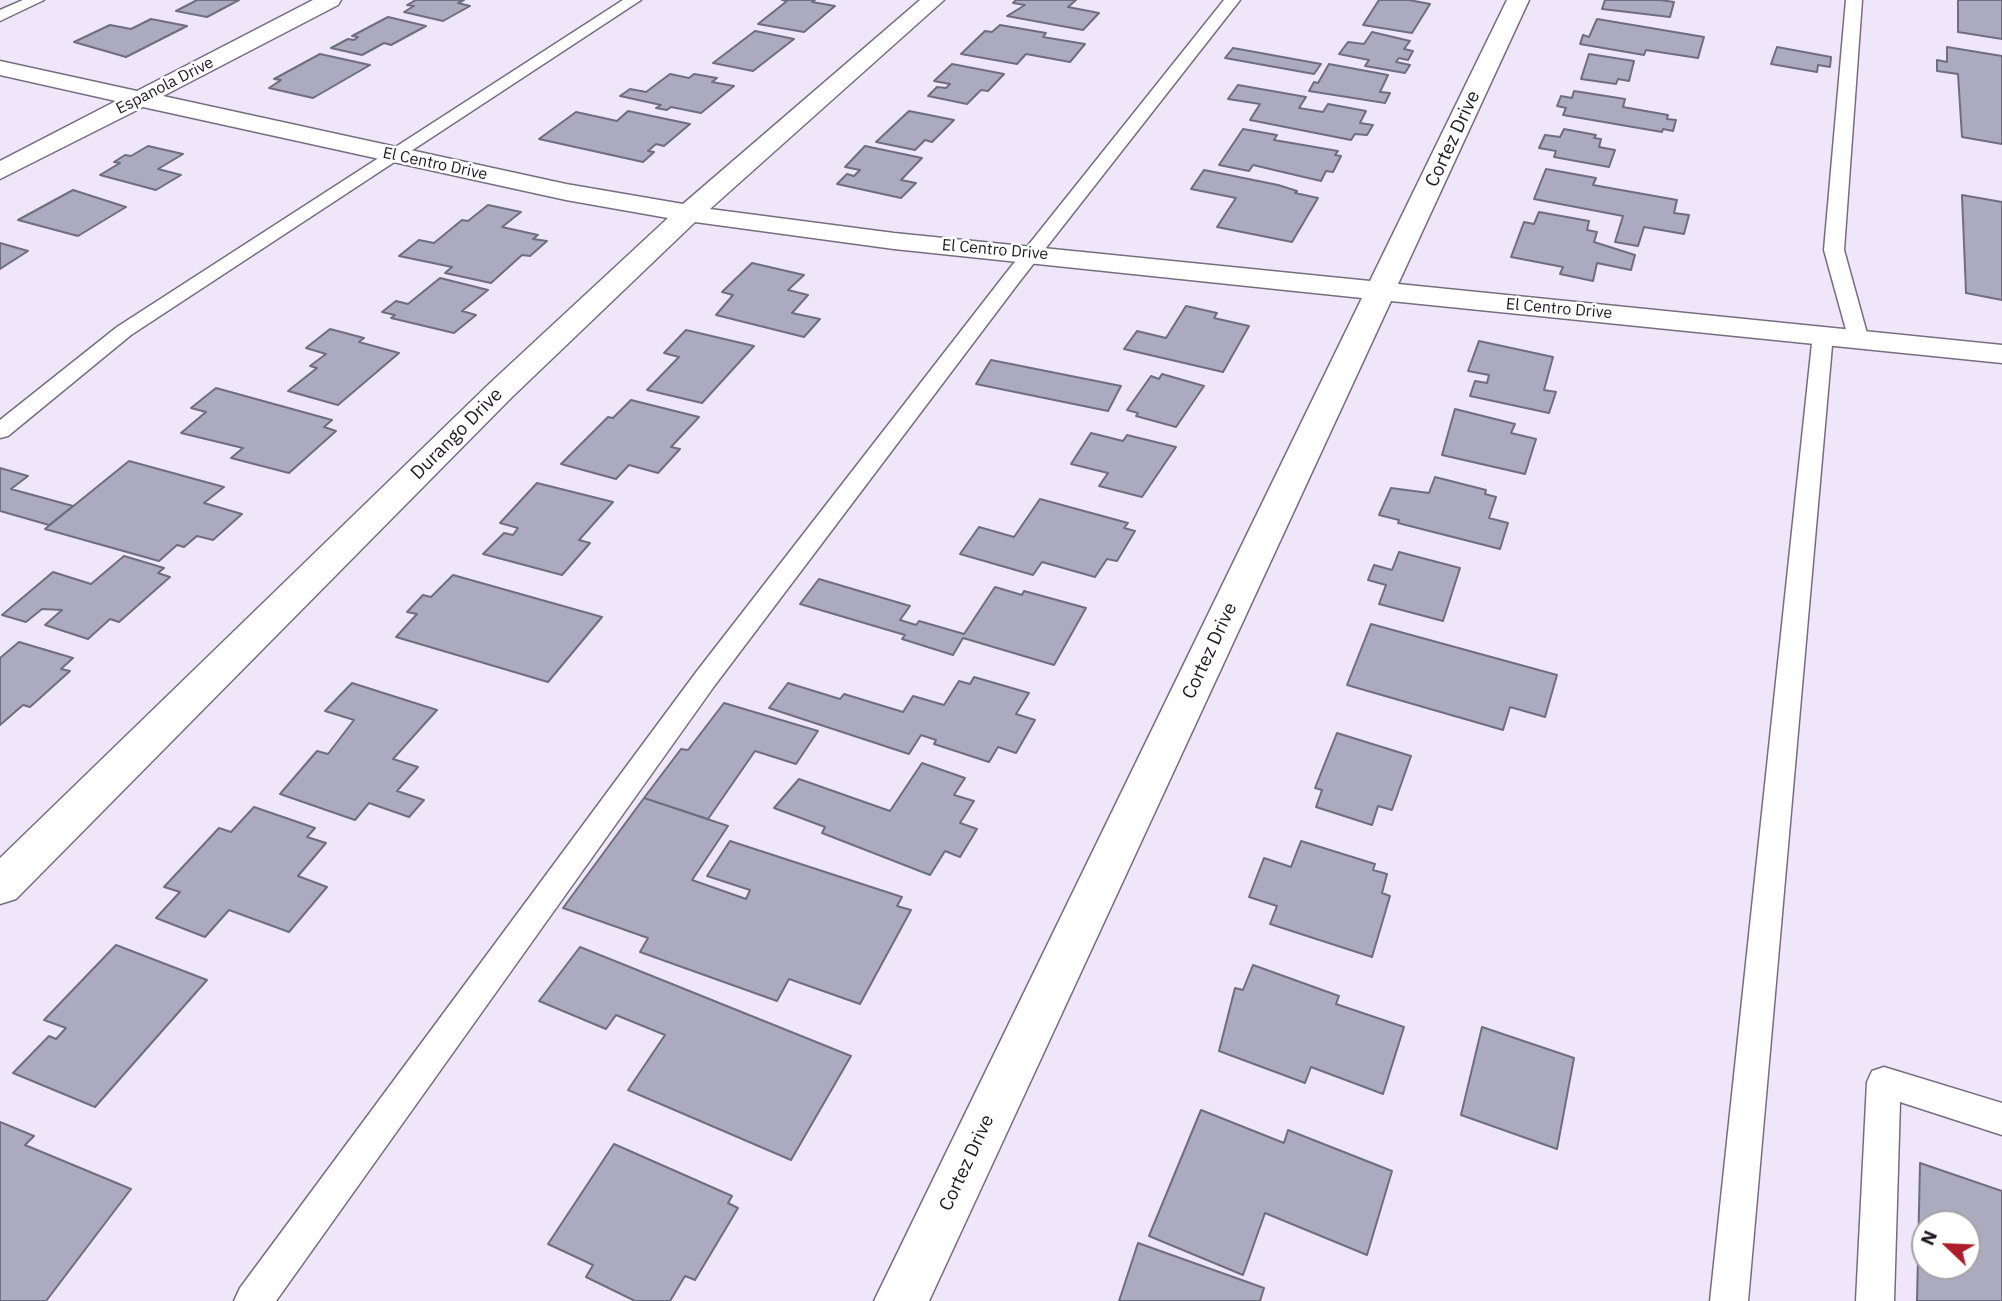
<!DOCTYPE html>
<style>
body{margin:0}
#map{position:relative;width:2002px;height:1301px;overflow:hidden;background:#f0e6fa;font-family:"IBM Plex Sans",sans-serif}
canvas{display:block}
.north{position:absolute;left:1911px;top:1210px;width:70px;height:70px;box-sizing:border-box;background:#fff;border:2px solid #a5a3a6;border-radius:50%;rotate:293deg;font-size:19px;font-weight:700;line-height:28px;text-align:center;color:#1e1a21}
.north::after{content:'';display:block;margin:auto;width:24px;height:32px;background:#af1c29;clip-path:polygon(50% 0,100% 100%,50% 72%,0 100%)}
</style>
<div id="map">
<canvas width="2002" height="1301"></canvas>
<div class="north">N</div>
</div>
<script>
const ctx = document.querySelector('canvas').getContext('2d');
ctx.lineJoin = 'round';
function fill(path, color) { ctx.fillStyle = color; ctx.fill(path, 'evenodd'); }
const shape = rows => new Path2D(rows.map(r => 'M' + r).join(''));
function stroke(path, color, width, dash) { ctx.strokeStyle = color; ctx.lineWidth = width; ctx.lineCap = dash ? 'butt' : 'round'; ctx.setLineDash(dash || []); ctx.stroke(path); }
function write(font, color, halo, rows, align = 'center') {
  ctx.font = font + ' "IBM Plex Sans",sans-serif'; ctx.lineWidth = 5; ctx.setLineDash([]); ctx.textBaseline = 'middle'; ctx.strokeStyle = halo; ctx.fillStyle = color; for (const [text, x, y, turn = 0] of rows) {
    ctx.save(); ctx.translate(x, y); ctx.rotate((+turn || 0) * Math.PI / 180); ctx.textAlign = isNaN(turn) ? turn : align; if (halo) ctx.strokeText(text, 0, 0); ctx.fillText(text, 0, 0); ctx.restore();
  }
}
const building = shape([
 [197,0,239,0,207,17,176,11,197,0],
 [416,0,464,0,458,3,470,6,443,21,404,12,414,6,407,5,416,0],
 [782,0,815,0,812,2,835,6,804,32,758,24,787,1,782,0],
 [1016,0,1076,0,1068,7,1099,13,1083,30,1007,16,1025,5,1013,3,1016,0],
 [1379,0,1409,0,1430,4,1412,33,1363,25,1379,0],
 [1605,0,1660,0,1674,2,1670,17,1602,9,1605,0],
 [1958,0,2002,0,2002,39,1958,32,1958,0],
 [388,17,426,26,391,45,384,43,362,55,331,48,348,39,354,40,358,37,352,36,388,17],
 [151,19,187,26,126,57,74,42,110,25,131,29,151,19],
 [1597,19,1704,37,1698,58,1646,50,1644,55,1580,44,1583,35,1589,37,1597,19],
 [1000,25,1046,33,1043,37,1085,44,1070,62,1026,54,1017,64,961,54,985,31,992,32,1000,25],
 [755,31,794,39,753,71,713,63,755,31],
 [1372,32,1410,41,1404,49,1413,51,1408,60,1399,58,1396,62,1410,65,1405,73,1365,66,1369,60,1339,54,1348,42,1364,44,1372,32],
 [1777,47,1831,57,1830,67,1818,65,1817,72,1771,64,1777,47],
 [1947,47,2002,56,2002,144,1962,137,1958,74,1937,71,1937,60,1947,62,1947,47],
 [1233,48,1321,64,1314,74,1225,58,1233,48],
 [320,54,370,65,313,98,269,88,281,80,274,79,320,54],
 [1589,54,1634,61,1629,81,1618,79,1616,84,1581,79,1589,54],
 [952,64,1004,74,988,91,981,90,967,104,928,96,937,87,946,88,950,84,934,81,952,64],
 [1329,64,1388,75,1380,92,1390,93,1385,103,1309,91,1314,82,1318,83,1329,64],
 [670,74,689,78,694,74,717,78,712,82,734,86,701,113,671,107,667,110,656,108,661,105,620,96,630,89,646,92,670,74],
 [1238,85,1306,97,1299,108,1323,112,1328,104,1366,111,1360,123,1373,125,1367,135,1355,134,1351,140,1250,120,1260,104,1228,99,1238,85],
 [1574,91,1625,99,1623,107,1668,115,1667,119,1676,120,1673,131,1663,129,1662,132,1563,115,1566,108,1557,106,1561,96,1572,98,1574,91],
 [628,111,690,124,664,146,656,144,648,151,654,152,643,162,539,139,576,112,617,121,628,111],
 [909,111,954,120,932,142,925,140,915,150,876,142,909,111],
 [1243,129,1277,135,1274,140,1338,151,1335,155,1341,156,1333,172,1326,171,1321,181,1253,165,1249,171,1219,165,1243,129],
 [1564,129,1596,135,1594,138,1601,139,1599,147,1615,150,1609,167,1554,157,1556,151,1539,148,1545,135,1560,137,1564,129],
 [148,146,183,154,158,169,181,175,156,190,100,175,120,163,114,162,125,155,131,156,148,146],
 [865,146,922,158,901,180,916,183,901,198,837,184,847,174,854,176,860,170,845,167,865,146],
 [1546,169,1596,178,1593,185,1677,200,1674,213,1689,215,1684,234,1644,227,1638,246,1615,242,1623,216,1534,199,1546,169],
 [1204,170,1278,185,1297,191,1295,193,1318,198,1292,242,1217,227,1236,198,1191,189,1204,170],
 [73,190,126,207,78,236,18,220,73,190],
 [1962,195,2002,202,2002,300,1966,293,1962,195],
 [488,205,521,212,502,227,538,235,533,239,547,241,530,256,522,255,491,283,445,273,452,267,399,256,419,240,434,243,462,220,468,221,488,205],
 [1539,212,1589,221,1587,230,1597,232,1594,242,1635,255,1631,270,1597,263,1593,281,1560,274,1563,267,1511,257,1524,222,1534,224,1539,212],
 [0,243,28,251,0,269,0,243],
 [752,263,804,275,788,290,808,295,792,313,820,319,804,337,716,315,733,295,722,292,752,263],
 [440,278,488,290,462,311,476,315,454,333,391,318,395,315,382,312,396,301,408,304,440,278],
 [1186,306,1217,313,1214,318,1249,326,1223,372,1124,349,1137,331,1166,338,1186,306],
 [330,329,364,338,359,342,399,353,338,405,288,391,317,368,310,366,326,354,306,348,330,329],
 [686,330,754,346,702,403,647,390,679,357,664,353,686,330],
 [1479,341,1553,357,1544,390,1556,392,1549,413,1470,396,1475,381,1487,383,1489,375,1468,371,1479,341],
 [991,360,1121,386,1108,411,976,384,991,360],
 [1162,374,1204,386,1176,427,1136,416,1138,413,1127,410,1151,376,1159,379,1162,374],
 [216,388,332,420,324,427,336,431,289,473,231,458,243,448,181,433,206,412,191,408,216,388],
 [631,400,699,417,671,447,680,449,658,473,629,465,616,479,561,464,608,417,613,418,631,400],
 [1455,409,1515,424,1511,433,1536,439,1525,474,1442,455,1455,409],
 [1091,433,1123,441,1127,435,1176,447,1142,497,1099,486,1108,473,1071,464,1091,433],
 [129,461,224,487,204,503,242,514,213,540,197,536,184,547,177,545,159,561,45,529,129,461],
 [0,468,28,476,11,489,73,506,49,525,0,511,0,468],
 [1435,477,1486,490,1485,494,1496,497,1489,518,1508,523,1500,549,1398,523,1399,520,1379,515,1391,488,1429,493,1435,477],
 [537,483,613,502,579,540,590,543,562,575,483,554,504,533,513,535,518,528,500,523,537,483],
 [1040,499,1128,523,1124,528,1135,531,1117,561,1107,559,1095,577,1042,562,1033,575,960,554,979,527,1014,537,1040,499],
 [1399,552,1460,568,1443,621,1379,604,1386,585,1368,580,1374,565,1392,570,1399,552],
 [124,556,164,568,158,573,170,577,119,622,110,619,88,639,45,625,62,610,42,609,26,622,2,615,53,572,91,584,124,556],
 [453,575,602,617,548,682,396,637,417,614,407,612,423,595,431,597,453,575],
 [819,579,910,606,900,620,916,625,919,621,964,634,995,587,1022,595,1024,591,1086,608,1054,665,963,638,953,655,902,639,905,635,800,604,819,579],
 [1371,624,1557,675,1545,717,1510,707,1503,730,1347,685,1371,624],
 [19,642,73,658,61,669,70,671,30,707,23,705,0,725,0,658,19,642],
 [974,677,1029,693,1016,714,1035,720,1016,753,998,747,989,762,934,744,936,740,921,735,909,754,769,708,788,683,840,699,844,694,903,712,913,696,944,705,959,681,970,684,974,677],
 [352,683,437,710,393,759,418,767,397,791,424,800,409,817,369,803,355,820,280,794,317,751,328,754,354,720,325,711,352,683],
 [724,703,818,731,796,764,755,751,708,819,644,798,681,749,688,750,724,703],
 [1337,733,1411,756,1392,810,1378,806,1372,825,1316,807,1322,790,1315,788,1337,733],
 [922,763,965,778,954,795,974,801,960,823,977,829,960,857,945,851,930,875,822,833,825,827,774,808,799,779,890,811,922,763],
 [644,798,728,826,692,880,746,899,750,890,707,876,730,841,902,897,897,906,911,910,860,1004,789,979,777,1001,640,952,648,938,563,908,644,798],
 [254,807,315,828,307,837,326,843,298,876,327,887,289,932,229,910,205,937,156,918,180,892,164,887,219,828,231,832,254,807],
 [1301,841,1375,864,1373,870,1387,874,1382,893,1390,896,1372,957,1270,924,1277,906,1249,897,1264,858,1291,867,1301,841],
 [116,945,207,980,95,1107,13,1073,49,1036,56,1039,66,1028,44,1020,116,945],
 [580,947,851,1056,791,1160,628,1090,665,1035,616,1015,606,1029,539,1001,580,947],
 [1253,965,1339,996,1336,1004,1404,1027,1383,1094,1311,1067,1305,1083,1219,1051,1235,988,1243,990,1253,965],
 [1482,1027,1574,1058,1557,1149,1461,1115,1482,1027],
 [1201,1110,1284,1143,1288,1130,1392,1171,1367,1255,1265,1213,1243,1275,1149,1236,1201,1110],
 [0,1122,34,1136,25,1145,131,1189,46,1301,0,1301,0,1122],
 [614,1144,732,1196,728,1203,738,1208,695,1280,685,1276,670,1301,635,1301,586,1277,593,1265,548,1244,614,1144],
 [1920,1163,2002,1191,2002,1301,1917,1301,1920,1163],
 [1925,1224,1967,1224,1967,1266,1925,1266,1925,1224],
 [1138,1243,1264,1288,1260,1301,1119,1301,1138,1243]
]);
fill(building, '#acaabe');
stroke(building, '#6f6d7f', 2);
const lane = shape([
 [23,0,44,0,0,21,0,10,23,0],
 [623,0,641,0,131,335,8,436,0,438,0,420,117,327,623,0],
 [1224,0,1240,0,1020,281,715,685,276,1301,234,1301,240,1288,697,671,1006,273,1224,0],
 [1846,0,1862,0,1844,250,1868,337,1858,343,1848,337,1824,250,1846,0],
 [1823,328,1833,334,1748,1301,1710,1301,1813,334,1823,328],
 [1884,1067,2002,1103,2002,1135,1900,1102,1894,1301,1856,1301,1867,1082,1872,1071,1884,1067]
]);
const street = shape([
 [313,0,341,0,338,5,163,96,566,184,683,204,920,0,944,0,710,209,894,233,1370,281,1507,0,1529,0,1398,284,2002,345,2002,363,1391,301,929,1301,874,1301,1362,298,894,249,695,222,511,398,16,899,0,904,0,858,489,384,668,218,566,200,143,107,0,179,0,161,116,101,0,75,0,61,137,91,313,0]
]);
stroke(lane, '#766e7f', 3);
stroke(street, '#766e7f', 3);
fill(lane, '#fff');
fill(street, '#fff');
write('16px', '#1e1a21', '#fff', [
 ["Espanola Drive",165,86,-27],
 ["El Centro Drive",435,164,12],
 ["El Centro Drive",995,250,5],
 ["El Centro Drive",1559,309,5]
]);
write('19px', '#1e1a21', '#fff', [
 ["Cortez Drive",1453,139,-65],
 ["Durango Drive",457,434,-45],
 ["Cortez Drive",1210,651,-65],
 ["Cortez Drive",967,1163,-65]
]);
</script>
